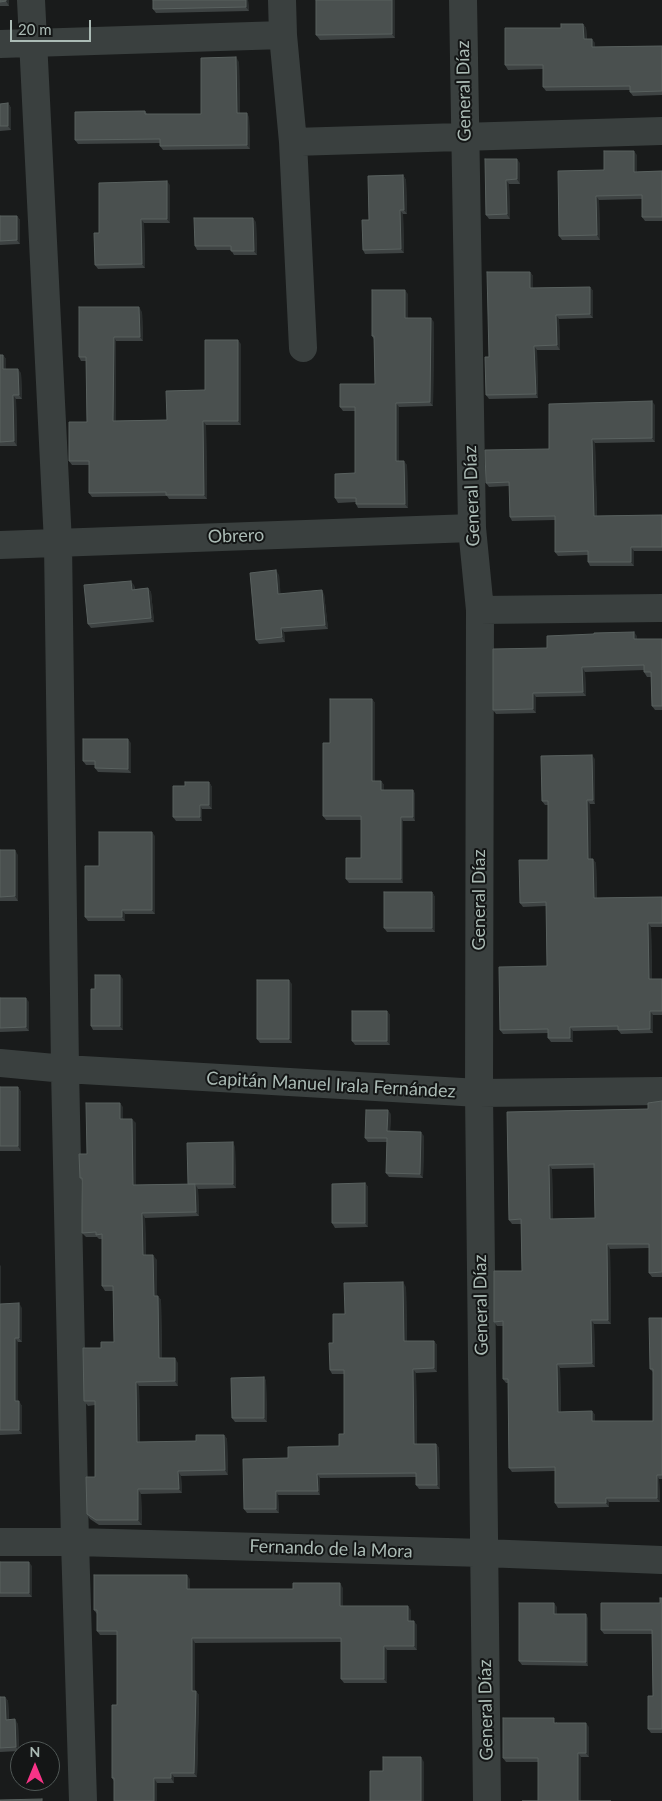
<!DOCTYPE html>
<meta charset="utf-8">
<style>
body{margin:0}
#map{position:relative;width:662px;height:1801px;overflow:hidden;background:#191b1b;font-family:Lato,sans-serif}
canvas{display:block}
.north{position:absolute;left:10px;top:1741px;width:50px;height:50px;box-sizing:border-box;background:#141616;border:1px solid #505856;border-radius:50%;rotate:0deg;font-size:14px;font-weight:700;line-height:20px;text-align:center;color:#abbbb5}
.north::after{content:'';display:block;margin:auto;width:18px;height:22px;background:#f93387;clip-path:polygon(50% 0,100% 100%,50% 72%,0 100%)}
.scale{position:absolute;left:10px;top:20px;width:81px;height:22px;box-sizing:border-box;border:2px solid #abbbb5;border-top:0;padding-left:6px;font-size:15px;line-height:18px;white-space:nowrap;color:#abbbb5;-webkit-text-stroke:4px #141616;paint-order:stroke}
</style>
<div id="map">
<canvas width="662" height="1801"></canvas>
<div class="north">N</div>
<div class="scale">20 m</div>
</div>
<script>
const ctx = document.querySelector('canvas').getContext('2d');
ctx.lineJoin = 'round';
const shape = rows => new Path2D(rows.map(r => 'M' + r).join(''));
function stroke(path, color, width, dash) { ctx.strokeStyle = color; ctx.lineWidth = width; ctx.lineCap = dash ? 'butt' : 'round'; ctx.setLineDash(dash || []); ctx.stroke(path); }
function fill(path, color) { ctx.fillStyle = color; ctx.fill(path, 'evenodd'); }
function write(font, color, halo, rows, align = 'center') {
  ctx.font = font + ' Lato,sans-serif'; ctx.lineWidth = 4; ctx.setLineDash([]); ctx.textBaseline = 'middle'; ctx.strokeStyle = halo; ctx.fillStyle = color; for (const [text, x, y, turn = 0] of rows) {
    ctx.save(); ctx.translate(x, y); ctx.rotate((+turn || 0) * Math.PI / 180); ctx.textAlign = isNaN(turn) ? turn : align; if (halo) ctx.strokeText(text, 0, 0); ctx.fillText(text, 0, 0); ctx.restore();
  }
}
stroke(shape([
 [31,0,58,543,65,1069,75,1542,83,1801],
 [282,0,283,35,293,142,303,348],
 [463,0,472,528,480,610,479,1093,487,1801],
 [0,44,283,35],
 [293,142,662,131],
 [0,545,472,528],
 [480,610,662,608],
 [0,1063,65,1069,479,1093,662,1091],
 [0,1542,75,1542,484,1553,662,1560]
]), '#3a403f', 28);
fill(shape([
 [0,0,9,0,9,6,0,6],
 [248,0,249,11,156,13,153,9],
 [316,0,395,0,395,38,320,40,316,35],
 [583,24,586,28,587,39,595,43,595,47,662,46,662,95,633,96,630,92,630,90,546,91,543,87,543,69,508,70,505,65,561,28],
 [239,62,240,113,249,117,250,149,163,150,160,146,160,143,78,144,75,140,145,111,147,114,201,114],
 [8,103,11,108,11,130,0,131,0,104],
 [637,155,637,172,662,171,662,221,645,221,642,217,642,199,599,200,600,240,562,240,559,236,604,170],
 [485,159,520,163,520,184,509,184,510,219,489,219,486,215],
 [403,175,406,180,407,214,403,214,404,253,365,254,363,250,369,220],
 [170,185,170,223,144,223,145,268,98,269,95,265,99,233],
 [0,216,17,216,20,220,20,244,0,245],
 [256,222,257,255,234,255,231,250,197,250,195,246],
 [530,272,533,276,533,288,590,287,593,291,593,318,559,319,560,350,537,350,538,398,489,399,486,395,489,357],
 [408,294,408,318,434,322,433,406,399,407,399,461,407,465,408,508,358,508,356,504,356,502,338,503,335,498,355,473,355,411,343,411,340,407,375,384,374,339,372,336],
 [142,312,143,341,116,341,116,421,167,420,205,390,241,344,241,425,206,425,207,499,169,499,167,496,92,497,89,493,89,465,72,465,69,461,87,422,86,361,81,361,79,357],
 [0,355,3,355,6,359,6,369,21,373,22,399,16,399,17,446,0,446],
 [655,405,655,442,595,443,597,516,662,515,662,551,634,551,634,566,590,566,588,562,588,555,558,556,555,552,555,520,512,521,510,517,509,486,489,487,486,483,549,449],
 [279,575,280,594,324,594,328,629,284,632,285,642,259,644,256,640],
 [134,585,135,589,148,588,151,592,154,622,91,628,88,624],
 [637,636,637,639,662,639,662,710,655,710,652,706,651,677,647,677,644,672,644,670,585,672,586,696,536,697,536,713,496,714,493,710,547,648],
 [372,699,375,703,375,781,381,781,384,785,384,790,413,790,415,794,415,821,403,821,403,883,349,883,346,879,361,858,361,820,326,820,323,816,330,743],
 [131,743,131,773,98,772,95,768,95,765,86,765,83,761],
 [595,759,595,804,590,804,591,859,596,863,597,898,662,897,662,927,651,927,652,979,662,979,662,1015,653,1015,653,1033,621,1034,618,1030,573,1031,573,1042,551,1042,548,1038,548,1033,503,1034,500,1030,547,966,546,906,523,907,520,903,548,860,548,805,545,805,542,801],
 [209,782,212,787,212,809,202,809,202,821,176,821,173,817,185,786],
 [155,836,155,914,125,914,125,921,88,921,85,917,99,866],
 [0,850,18,855,18,901,0,901],
 [432,892,435,897,435,932,387,932,384,928],
 [123,979,123,1030,93,1030,91,1026,95,989],
 [292,984,292,1043,260,1043,257,1039],
 [0,998,29,1002,29,1031,0,1032],
 [387,1011,390,1015,390,1045,355,1045,352,1041],
 [0,1087,18,1087,21,1092,21,1151,0,1151],
 [662,1101,662,1277,652,1277,649,1273,649,1248,610,1249,611,1324,594,1324,595,1367,560,1368,561,1412,592,1411,595,1415,595,1421,653,1421,653,1372,650,1369,662,1318,662,1479,659,1479,660,1502,609,1502,609,1507,558,1508,555,1503,555,1471,512,1472,509,1468,508,1383,506,1383,503,1379,503,1326,497,1326,494,1322,522,1271,521,1224,512,1224,509,1220,507,1112,648,1109],
 [594,1168,595,1218,553,1219,552,1169],
 [123,1107,123,1119,136,1123,136,1185,188,1184,235,1147,236,1188,198,1189,199,1216,145,1218,146,1255,157,1260,157,1296,161,1300,162,1358,178,1363,178,1386,139,1386,140,1442,196,1441,224,1435,227,1439,228,1475,181,1476,182,1493,141,1494,142,1525,99,1525,90,1519,87,1514,95,1477,95,1405,88,1406,84,1401,101,1348,114,1342,113,1291,105,1291,102,1286,102,1239,99,1239,97,1237,86,1237,82,1233,82,1181,80,1178,87,1154],
 [391,1114,390,1131,424,1136,423,1178,389,1177,386,1173,387,1142,368,1142,365,1138],
 [365,1183,368,1187,368,1227,335,1228,332,1223],
 [0,1265,1,1304,22,1308,22,1342,18,1342,18,1401,22,1406,22,1434,0,1435],
 [406,1287,407,1341,434,1341,437,1345,437,1372,416,1373,417,1444,436,1444,439,1448,440,1489,419,1489,416,1485,416,1477,320,1478,320,1495,278,1495,279,1513,247,1513,244,1509,288,1458,339,1446,344,1434,344,1374,332,1374,330,1370,333,1343,345,1314],
 [264,1377,266,1381,267,1422,235,1422,232,1418],
 [0,1562,32,1566,32,1597,0,1597],
 [190,1579,190,1589,293,1589,343,1588,343,1606,411,1610,411,1621,417,1625,417,1650,387,1650,387,1683,344,1683,341,1679,341,1642,195,1643,195,1691,199,1695,197,1777,174,1777,174,1783,157,1783,157,1801,114,1781,112,1778,117,1705,117,1635,100,1635,97,1631,97,1614,94,1610],
 [662,1598,662,1733,651,1733,648,1729,653,1696,652,1634,604,1634,601,1630,660,1603],
 [557,1607,557,1614,588,1618,588,1666,522,1665,519,1661],
 [0,1697,5,1697,8,1701,9,1720,18,1724,19,1751,0,1752],
 [557,1722,557,1723,589,1727,589,1757,581,1757,538,1801,538,1762,506,1762,503,1758]
]), '#3e4343');
fill(shape([
 [6,0,9,0,9,6,6,1],
 [246,0,248,0,249,11,246,7],
 [392,0,395,0,395,38,392,34],
 [583,24,586,28,587,43,584,39],
 [592,39,595,43,595,51,592,47],
 [236,57,239,62,240,117,237,113],
 [8,103,11,108,11,130,8,126],
 [247,113,249,117,250,149,247,145],
 [634,151,637,155,637,176,634,172],
 [517,159,520,163,520,184,517,179],
 [403,175,406,180,407,214,404,210],
 [506,180,509,184,510,219,507,214],
 [167,181,170,185,170,223,167,219],
 [596,196,599,200,600,240,597,235],
 [400,210,403,214,404,253,401,249],
 [17,216,20,220,20,244,17,240],
 [253,218,256,222,257,255,254,251],
 [141,219,144,223,145,268,142,264],
 [530,272,533,276,533,292,530,288],
 [590,287,593,291,593,318,590,314],
 [405,290,408,294,408,322,405,318],
 [139,307,142,312,143,341,140,337],
 [556,315,559,319,560,350,557,345],
 [431,318,434,322,433,406,430,402],
 [114,337,116,341,116,425,113,421],
 [238,340,241,344,241,425,238,421],
 [534,346,537,350,538,398,536,394],
 [3,355,6,359,6,373,3,369],
 [18,369,21,373,22,399,19,395],
 [13,395,16,399,17,446,14,441],
 [652,401,655,405,655,442,652,438],
 [396,403,399,407,399,465,396,461],
 [203,421,206,425,207,499,204,495],
 [592,439,595,443,597,520,594,516],
 [404,461,407,465,408,508,405,504],
 [631,547,634,551,634,566,631,562],
 [276,570,279,575,281,598,278,594],
 [131,581,134,585,135,594,132,590],
 [148,588,151,592,154,622,151,618],
 [322,590,324,594,328,629,325,625],
 [281,628,284,632,285,642,282,637],
 [634,632,637,636,637,643,634,639],
 [582,667,585,672,586,696,583,692],
 [533,693,536,697,536,713,533,709],
 [372,699,375,703,375,785,372,781],
 [128,739,131,743,131,773,128,769],
 [592,755,595,759,595,804,593,800],
 [381,781,384,785,384,794,381,790],
 [209,782,212,787,212,809,209,805],
 [413,790,415,794,415,821,413,817],
 [587,800,590,804,591,863,588,859],
 [200,805,202,809,202,821,200,817],
 [401,817,403,821,403,883,401,879],
 [152,832,155,836,155,914,152,910],
 [15,850,18,855,18,901,15,896],
 [593,859,596,863,597,902,594,898],
 [432,892,435,897,435,932,432,928],
 [122,910,125,914,125,921,122,917],
 [648,923,651,927,652,983,649,979],
 [120,975,123,979,123,1030,120,1026],
 [289,980,292,984,292,1043,289,1039],
 [26,998,29,1002,29,1031,26,1027],
 [387,1011,390,1015,390,1045,387,1041],
 [650,1011,653,1015,653,1033,650,1029],
 [570,1027,573,1031,573,1042,570,1038],
 [18,1087,21,1092,21,1151,18,1146],
 [120,1103,123,1107,123,1124,120,1119],
 [388,1110,391,1114,390,1135,387,1131],
 [132,1119,136,1123,136,1190,133,1185],
 [421,1132,424,1136,423,1178,420,1174],
 [233,1142,235,1147,236,1188,233,1184],
 [549,1165,552,1169,553,1223,550,1219],
 [365,1183,368,1187,368,1227,365,1223],
 [195,1184,198,1189,199,1216,196,1212],
 [142,1213,145,1218,146,1260,143,1255],
 [607,1244,610,1249,611,1324,608,1320],
 [153,1255,157,1260,157,1301,154,1296],
 [0,1265,1,1266,1,1308,0,1306],
 [403,1282,406,1287,407,1346,404,1341],
 [158,1296,161,1300,162,1363,159,1358],
 [19,1303,22,1308,22,1342,19,1338],
 [591,1320,594,1324,595,1367,592,1363],
 [15,1338,18,1342,18,1406,15,1401],
 [434,1341,437,1345,437,1372,434,1368],
 [175,1358,178,1363,178,1386,175,1381],
 [557,1364,560,1368,561,1416,558,1412],
 [413,1369,416,1373,417,1449,414,1444],
 [264,1377,266,1381,267,1422,264,1418],
 [136,1382,139,1386,140,1447,137,1442],
 [19,1401,22,1406,22,1434,19,1430],
 [592,1411,595,1415,595,1425,592,1421],
 [224,1435,227,1439,228,1475,225,1470],
 [436,1444,439,1448,440,1489,437,1485],
 [178,1471,181,1476,182,1493,179,1489],
 [317,1474,320,1478,320,1495,318,1491],
 [657,1475,659,1479,660,1502,657,1498],
 [138,1489,141,1494,142,1525,138,1520],
 [276,1491,278,1495,279,1513,276,1509],
 [606,1498,609,1502,609,1507,606,1503],
 [29,1562,32,1566,32,1597,29,1593],
 [187,1575,190,1579,190,1593,187,1589],
 [340,1583,343,1588,343,1610,340,1606],
 [554,1603,557,1607,557,1618,554,1614],
 [408,1606,411,1610,411,1625,408,1621],
 [586,1614,588,1618,588,1666,586,1662],
 [414,1621,417,1625,417,1650,414,1646],
 [192,1638,195,1643,195,1695,192,1691],
 [384,1646,387,1650,387,1683,384,1679],
 [196,1691,199,1695,197,1777,194,1773],
 [5,1697,8,1701,9,1724,6,1720],
 [15,1719,18,1724,19,1751,16,1747],
 [586,1723,589,1727,589,1757,586,1753],
 [578,1753,581,1757,581,1801,578,1801],
 [421,1757,424,1762,424,1801,421,1801],
 [171,1773,174,1777,174,1783,171,1778],
 [154,1778,157,1783,157,1801,154,1801]
]), '#2a2e2e');
const building = shape([
 [0,0,6,0,6,1,0,2,0,0],
 [153,0,246,0,246,7,153,9,153,0],
 [316,0,392,0,392,34,316,35,316,0],
 [561,24,583,24,584,39,592,39,592,47,662,46,662,91,630,92,630,86,543,87,543,65,505,65,505,28,561,28,561,24],
 [236,57,237,113,247,113,247,145,160,146,160,139,75,140,75,112,145,111,145,114,201,114,201,58,236,57],
 [8,103,8,126,0,126,0,104,8,103],
 [604,151,634,151,634,172,662,171,662,217,642,217,642,195,596,196,597,235,559,236,558,171,604,170,604,151],
 [485,159,517,159,517,179,506,180,507,214,486,215,485,159],
 [403,175,404,210,400,210,401,249,363,250,362,220,369,220,368,176,403,175],
 [167,181,167,219,141,219,142,264,95,265,94,233,99,233,99,183,167,181],
 [0,216,17,216,17,240,0,241,0,216],
 [194,218,253,218,254,251,231,251,231,246,195,246,194,218],
 [487,272,530,272,530,288,590,287,590,314,556,315,557,345,534,346,536,394,486,395,485,357,489,357,487,272],
 [372,290,405,290,405,318,431,318,430,402,396,403,396,461,404,461,405,504,356,504,356,498,335,498,335,474,355,473,355,407,340,407,340,384,375,384,374,336,372,336,372,290],
 [79,307,139,307,140,337,114,337,113,421,167,420,166,391,205,390,205,340,238,340,238,421,203,421,204,495,166,495,166,492,89,493,89,461,69,461,69,422,87,422,86,357,79,357,79,307],
 [0,355,3,355,3,369,18,369,19,395,13,395,14,441,0,442,0,355],
 [652,401,652,438,592,439,594,516,662,515,662,547,631,547,631,562,588,562,588,551,555,552,555,516,510,517,509,482,486,483,485,450,549,449,549,404,652,401],
 [276,570,278,594,322,590,325,625,281,628,282,637,256,640,250,573,276,570],
 [131,581,132,590,148,588,151,618,88,624,84,585,131,581],
 [634,632,634,639,662,639,662,706,652,706,651,672,644,672,644,665,582,667,583,692,533,693,533,709,493,710,493,649,547,648,547,636,594,634,594,633,634,632],
 [330,699,372,699,372,781,381,781,381,790,413,790,413,817,401,817,401,879,346,879,346,858,361,858,361,816,323,816,323,743,330,743,330,699],
 [83,739,128,739,128,769,95,768,95,761,83,761,83,739],
 [592,755,593,800,587,800,588,859,593,859,594,898,662,897,662,923,648,923,649,979,662,979,662,1011,650,1011,650,1029,618,1030,618,1026,570,1027,570,1038,548,1038,548,1029,500,1030,499,967,547,966,546,902,520,903,519,860,548,860,548,801,542,801,541,756,592,755],
 [185,782,209,782,209,805,200,805,200,817,173,817,173,786,185,786,185,782],
 [99,832,152,832,152,910,122,910,122,917,85,917,85,866,99,866,99,832],
 [0,850,15,850,15,896,0,897,0,850],
 [384,892,432,892,432,928,384,928,384,892],
 [95,975,120,975,120,1026,91,1026,91,989,95,989,95,975],
 [257,980,289,980,289,1039,257,1039,257,980],
 [0,998,26,998,26,1027,0,1028,0,998],
 [352,1011,387,1011,387,1041,352,1041,352,1011],
 [0,1087,18,1087,18,1146,0,1146,0,1087],
 [662,1101,662,1272,649,1273,649,1244,607,1244,608,1320,591,1320,592,1363,557,1364,558,1412,592,1411,592,1421,653,1421,653,1369,650,1369,649,1318,662,1318,662,1475,657,1475,657,1498,606,1498,606,1503,555,1503,555,1467,509,1468,508,1379,503,1379,503,1321,494,1322,494,1271,522,1271,521,1219,509,1220,507,1112,648,1109,648,1103,662,1101],
 [594,1164,595,1218,550,1219,549,1165,594,1164],
 [86,1103,120,1103,120,1119,132,1119,133,1185,195,1184,196,1212,142,1213,143,1255,153,1255,154,1296,158,1296,159,1358,175,1358,175,1381,136,1382,137,1442,196,1441,196,1435,224,1435,225,1470,178,1471,179,1489,138,1489,138,1520,96,1520,87,1514,86,1477,95,1477,95,1401,84,1401,83,1348,101,1348,101,1342,114,1342,113,1286,102,1286,102,1234,96,1235,96,1232,82,1233,82,1178,80,1178,79,1154,87,1154,86,1103],
 [366,1110,388,1110,387,1131,421,1132,420,1174,386,1173,387,1138,365,1138,366,1110],
 [233,1142,233,1184,188,1184,187,1143,233,1142],
 [365,1183,365,1223,332,1223,332,1184,365,1183],
 [403,1282,404,1341,434,1341,434,1368,413,1369,414,1444,436,1444,437,1485,416,1485,416,1473,317,1474,318,1491,276,1491,276,1509,244,1509,243,1459,288,1458,288,1447,339,1446,339,1434,344,1434,344,1370,330,1370,329,1343,333,1343,333,1314,345,1314,344,1283,403,1282],
 [19,1303,19,1338,15,1338,15,1401,19,1401,19,1430,0,1430,0,1304,19,1303],
 [264,1377,264,1418,232,1418,231,1378,264,1377],
 [0,1562,29,1562,29,1593,0,1593,0,1562],
 [94,1575,187,1575,187,1589,293,1589,293,1583,340,1583,340,1606,408,1606,408,1621,414,1621,414,1646,384,1646,384,1679,341,1679,341,1638,192,1638,192,1691,196,1691,194,1773,171,1773,171,1778,154,1778,154,1801,114,1801,114,1778,112,1778,112,1705,117,1705,117,1631,97,1631,97,1610,94,1610,94,1575],
 [660,1598,662,1598,662,1729,648,1729,648,1696,653,1696,652,1630,601,1630,601,1603,660,1603,660,1598],
 [519,1603,554,1603,554,1614,586,1614,586,1662,519,1661,519,1603],
 [0,1697,5,1697,6,1720,15,1719,16,1747,0,1748,0,1697],
 [503,1718,554,1718,554,1723,586,1723,586,1753,578,1753,578,1801,611,1801,522,1801,538,1801,538,1758,503,1758,503,1718],
 [383,1757,421,1757,421,1801,370,1801,370,1771,383,1771,383,1757],
 [42,1799,42,1801,0,1801,0,1800,42,1799]
]);
fill(building, '#4a504f');
stroke(building, '#59615f', 1);
write('18px', '#abbbb5', '#141616', [
 ["General Díaz",464,91,-91],
 ["General Díaz",472,496,-92],
 ["Obrero",236,536,-2],
 ["General Díaz",479,900,-90],
 ["Capitán Manuel Irala Fernández",331,1085,3],
 ["General Díaz",481,1305,-91],
 ["Fernando de la Mora",331,1549,2],
 ["General Díaz",486,1710,-91]
]);
</script>
